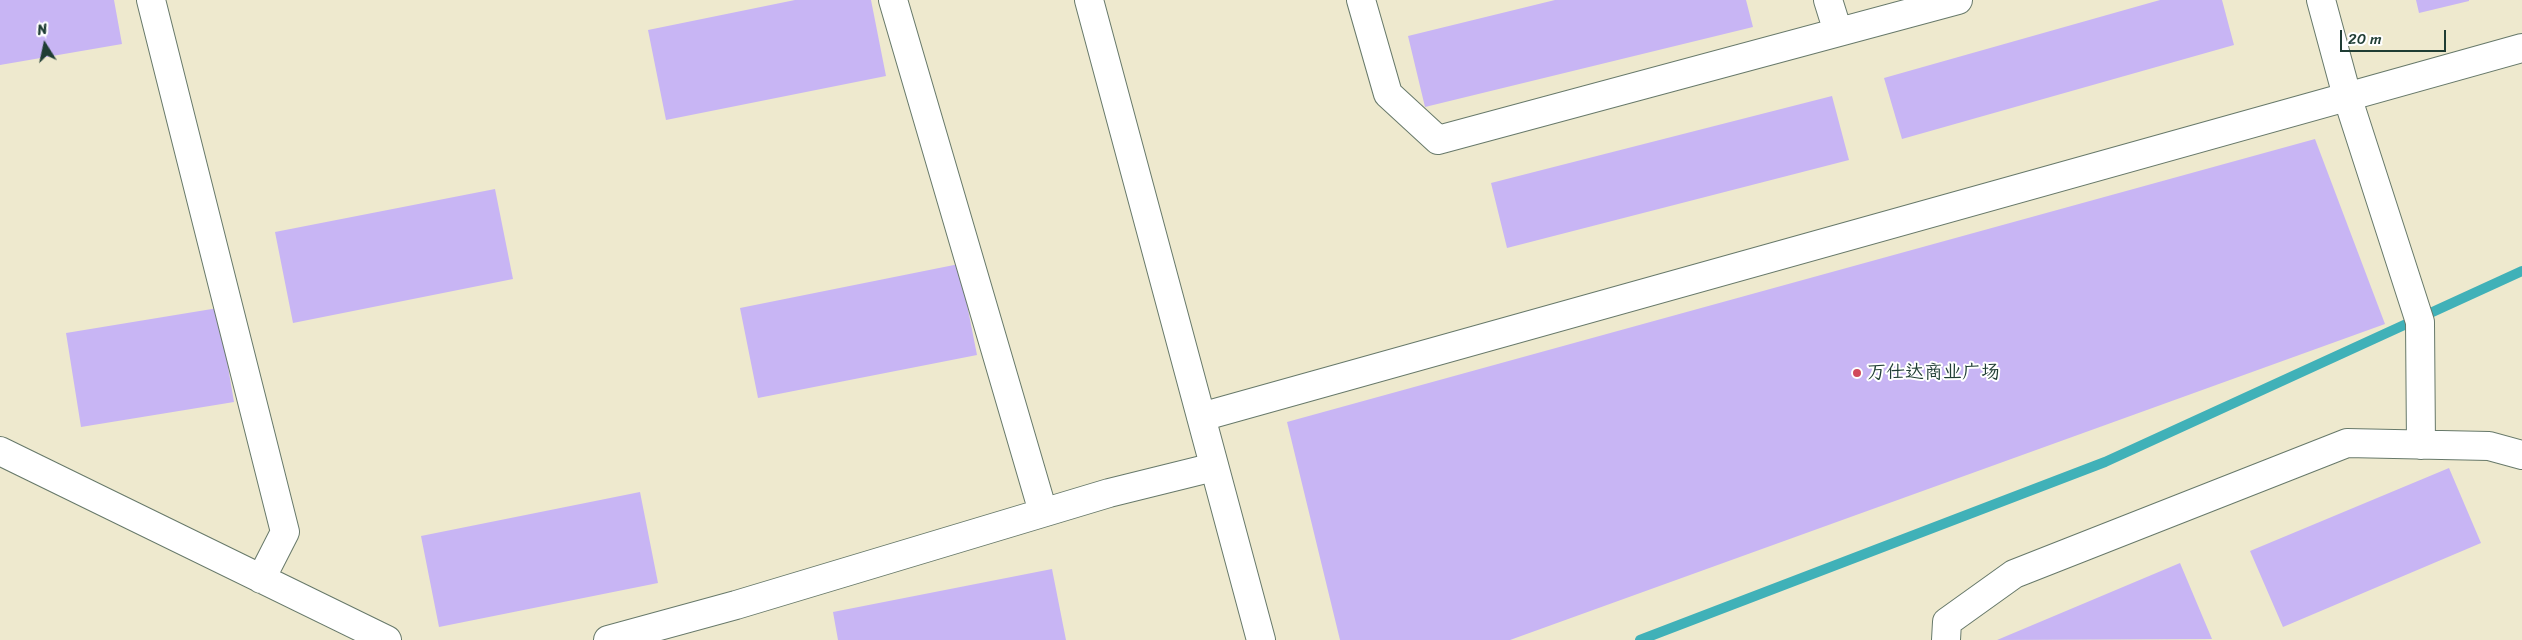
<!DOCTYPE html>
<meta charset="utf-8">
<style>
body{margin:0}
#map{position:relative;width:2522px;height:640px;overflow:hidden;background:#eee9ce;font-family:Sriracha,sans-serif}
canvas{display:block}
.north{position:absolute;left:20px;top:20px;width:50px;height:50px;-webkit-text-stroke:4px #fff;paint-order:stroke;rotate:350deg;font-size:14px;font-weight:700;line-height:20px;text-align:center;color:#1f3d34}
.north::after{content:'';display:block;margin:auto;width:18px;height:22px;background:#1f3d34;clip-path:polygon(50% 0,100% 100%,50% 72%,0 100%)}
.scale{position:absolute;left:2340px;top:30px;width:106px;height:22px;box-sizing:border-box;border:2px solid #1f3d34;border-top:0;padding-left:6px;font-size:15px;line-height:18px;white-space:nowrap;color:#1f3d34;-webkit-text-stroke:4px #fff;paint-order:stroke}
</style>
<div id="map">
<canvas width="2522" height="640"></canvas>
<div class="north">N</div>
<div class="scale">20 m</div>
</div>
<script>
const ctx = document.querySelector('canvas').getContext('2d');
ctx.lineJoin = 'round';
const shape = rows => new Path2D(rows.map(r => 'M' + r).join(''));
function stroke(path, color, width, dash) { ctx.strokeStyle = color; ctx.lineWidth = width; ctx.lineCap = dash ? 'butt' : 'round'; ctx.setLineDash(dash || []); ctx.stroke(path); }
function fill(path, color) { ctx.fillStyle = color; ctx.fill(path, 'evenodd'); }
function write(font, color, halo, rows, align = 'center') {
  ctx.font = font + ' Sriracha,"LXGW WenKai TC",sans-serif'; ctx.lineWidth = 4; ctx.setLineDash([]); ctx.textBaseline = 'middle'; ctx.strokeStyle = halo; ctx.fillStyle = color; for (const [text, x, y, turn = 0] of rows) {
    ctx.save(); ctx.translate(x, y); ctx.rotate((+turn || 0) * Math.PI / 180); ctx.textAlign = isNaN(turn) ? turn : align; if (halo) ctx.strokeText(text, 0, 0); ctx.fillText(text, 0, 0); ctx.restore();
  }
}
stroke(shape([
 [1640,640,2105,462,2522,271]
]), '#40b1b8', 10);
fill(shape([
 [0,0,114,0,122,44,0,65],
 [795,0,871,0,886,76,666,120,648,30],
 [1555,0,1746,0,1753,27,1425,107,1408,36],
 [2160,0,2222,0,2234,45,1902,139,1884,78],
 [2416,0,2469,0,2469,1,2419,13],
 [1832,96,1849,160,1507,248,1491,183],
 [2315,139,2385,324,1510,640,1340,640,1287,422],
 [495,189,513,279,293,323,275,232],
 [959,264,977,355,758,398,740,308],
 [218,308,234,402,81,427,66,333],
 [2449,468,2481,543,2283,627,2250,551],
 [640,492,658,583,439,627,421,536],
 [2180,563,2212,639,1997,640],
 [1052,569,1066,640,838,640,833,612]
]), '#c8b5f4');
const street = shape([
 [151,0,285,532,261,579],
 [893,0,1043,512],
 [1361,0,1388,94,1438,140,1958,0],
 [1828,0,1838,32],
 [2321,0,2347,96,2420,322,2421,445],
 [0,451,387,640],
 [608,640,736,605,1109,493,1214,467],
 [1946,640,1947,622,2014,574,2347,443,2489,446,2522,455]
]);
const secondary = shape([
 [1089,0,1261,640],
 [1201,417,2522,48]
]);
stroke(street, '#67796a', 30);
stroke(secondary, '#67796a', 30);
stroke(street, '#fff', 28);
stroke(secondary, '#fff', 28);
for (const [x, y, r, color] of [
 [1857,373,5,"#d1495b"]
]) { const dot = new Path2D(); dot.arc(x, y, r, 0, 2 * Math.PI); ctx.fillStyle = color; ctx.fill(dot); stroke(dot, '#fff', 2); }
write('19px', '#1f3d34', '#fff', [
 ["万仕达商业广场",1867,373]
], 'left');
</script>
